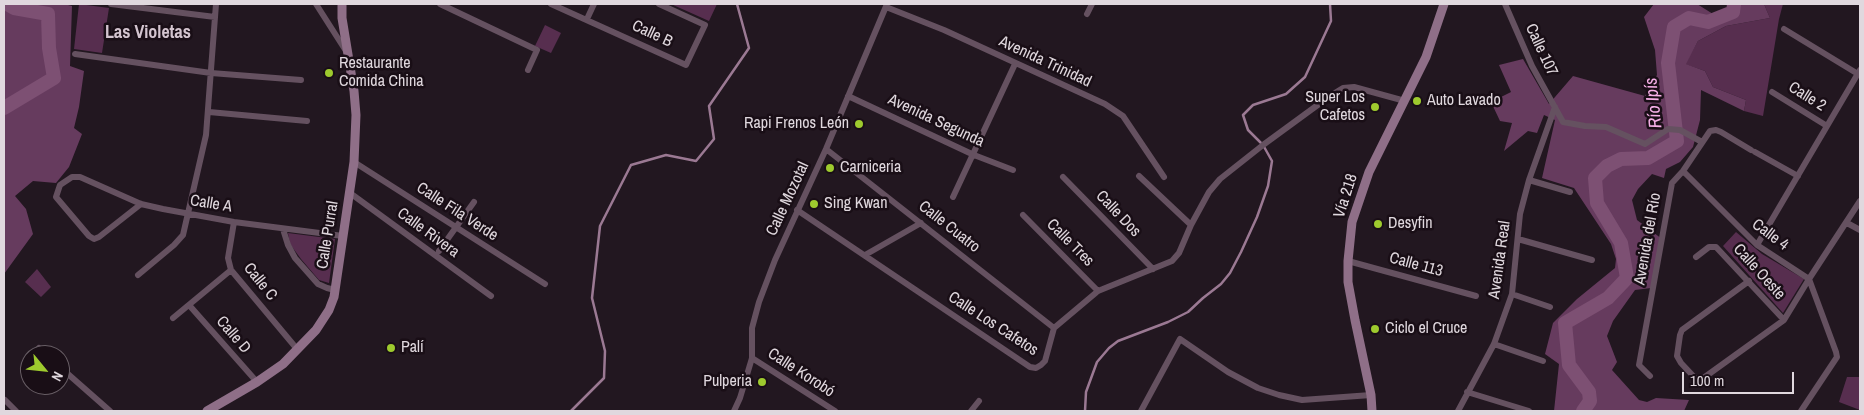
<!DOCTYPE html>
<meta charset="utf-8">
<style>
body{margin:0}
#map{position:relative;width:1864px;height:415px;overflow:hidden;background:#221720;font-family:"Archivo Narrow",sans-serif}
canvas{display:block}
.frame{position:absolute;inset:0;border:5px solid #e0d8de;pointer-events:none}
.north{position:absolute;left:20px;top:345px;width:50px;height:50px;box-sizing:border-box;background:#190e16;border:1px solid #695f66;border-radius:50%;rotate:118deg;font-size:14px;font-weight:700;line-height:20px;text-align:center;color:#e0d8de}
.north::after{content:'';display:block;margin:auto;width:18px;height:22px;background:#9eca2e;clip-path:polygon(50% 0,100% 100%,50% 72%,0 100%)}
.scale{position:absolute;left:1682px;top:372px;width:112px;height:22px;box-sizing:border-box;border:2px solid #e0d8de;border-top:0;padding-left:6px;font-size:15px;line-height:18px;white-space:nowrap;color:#e0d8de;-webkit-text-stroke:4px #190e16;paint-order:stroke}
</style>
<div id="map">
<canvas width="1864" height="415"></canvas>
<div class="frame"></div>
<div class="north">N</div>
<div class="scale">100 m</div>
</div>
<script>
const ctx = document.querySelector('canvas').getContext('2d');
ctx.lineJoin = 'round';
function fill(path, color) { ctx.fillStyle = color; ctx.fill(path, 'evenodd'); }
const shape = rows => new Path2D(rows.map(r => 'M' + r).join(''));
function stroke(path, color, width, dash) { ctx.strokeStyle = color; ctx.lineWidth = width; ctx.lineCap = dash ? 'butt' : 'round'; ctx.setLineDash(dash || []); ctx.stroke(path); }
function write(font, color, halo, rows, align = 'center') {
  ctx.font = font + ' "Archivo Narrow",sans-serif'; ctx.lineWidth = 5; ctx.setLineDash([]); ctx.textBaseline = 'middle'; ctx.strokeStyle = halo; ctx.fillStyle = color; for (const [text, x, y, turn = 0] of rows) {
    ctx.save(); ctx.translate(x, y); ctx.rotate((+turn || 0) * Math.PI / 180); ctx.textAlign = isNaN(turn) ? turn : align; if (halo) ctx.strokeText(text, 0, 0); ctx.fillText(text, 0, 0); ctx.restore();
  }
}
fill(shape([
 [79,4,109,8,102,53,74,49],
 [671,4,717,4,709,21],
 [1764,4,1783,4,1779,19,1763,116,1744,111,1746,100,1713,87,1705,71,1685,64,1698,41,1726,26,1770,18],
 [545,25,561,33,551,53,535,46],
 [1736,232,1762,254,1804,279,1783,313,1723,246],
 [288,233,335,239,329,283,319,280,301,259,290,244],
 [37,269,51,287,41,297,25,282],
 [1847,377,1860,377,1860,410,1839,402]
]), '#572e4f');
fill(shape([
 [4,4,64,4,72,6,70,66,84,71,79,107,74,128,82,134,69,167,56,183,33,181,15,196,26,209,33,234,4,274],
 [1654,4,1697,4,1713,14,1728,10,1730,4,1764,4,1770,18,1726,26,1698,41,1686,64,1705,71,1713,87,1746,100,1744,111,1701,90,1700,120,1693,147,1680,162,1666,169,1664,178,1652,174,1638,189,1632,200,1637,220,1662,239,1651,288,1635,290,1613,321,1607,336,1617,362,1612,370,1639,400,1647,402,1656,398,1689,400,1684,411,1554,411,1559,364,1545,354,1553,323,1577,299,1615,268,1616,259,1611,244,1574,188,1542,178,1555,120,1544,115,1537,133,1528,131,1504,151,1512,123,1500,121,1491,102,1511,92,1499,65,1523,59,1549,104,1573,76,1645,96,1657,75,1655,50,1644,17]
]), '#663b5e');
stroke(shape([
 [571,411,604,378,605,351,592,298,600,226,631,165,666,155,696,161,714,139,709,106,749,48,737,4],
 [1085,411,1086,392,1097,362,1109,348,1118,341,1168,322,1188,312,1203,298,1221,284,1230,273,1241,252,1257,217,1268,186,1272,161,1263,145,1248,130,1243,115,1253,105,1286,94,1305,77,1331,21,1330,4]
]), '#9b7993', 2.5);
stroke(shape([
 [4,108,54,78,49,48,48,14,14,8,7,4],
 [1583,411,1590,401,1589,392,1569,365,1565,323,1608,298,1627,278,1621,243,1597,203,1595,178,1607,166,1621,159,1648,158,1677,141,1668,63,1674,27,1689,18,1708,22,1733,12,1734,4]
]), '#7d5073', 14);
stroke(shape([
 [111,4,215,17],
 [316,4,346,51],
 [440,4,537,50,528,70],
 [551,4,686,65,705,25,659,4],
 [1505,4,1532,66,1563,122,1585,126,1606,127,1645,144,1668,129,1680,130,1702,142],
 [886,7,944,30,1105,104,1123,116,1164,177],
 [1087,14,1092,4],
 [587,19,594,4],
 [1784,29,1858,74],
 [75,54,211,73,301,80],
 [1772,92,1827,126],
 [848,96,974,155,1013,170],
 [209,112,307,121],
 [826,149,1054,328],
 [1755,152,1798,176],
 [354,162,545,284],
 [1683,171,1757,245,1809,279,1784,320,1702,379,1696,379,1681,363,1677,356,1680,335,1682,330,1749,281],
 [1139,176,1191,225],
 [1063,177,1153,269],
 [1529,180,1570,192],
 [350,193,491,296],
 [953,197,1015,64],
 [141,204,99,237,94,239,89,236,56,197,60,185,72,177,80,177,141,204,163,209,234,222,343,236],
 [797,210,1030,367,1036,368,1041,365,1045,361,1054,328,1098,291,1172,261,1179,253,1191,225,1209,192,1220,179,1263,145,1330,96,1343,88,1354,87,1405,101],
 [1023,215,1098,291],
 [234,222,228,258,231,270,297,349],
 [1847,223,1860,230],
 [283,229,288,245,295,258,318,284,327,288,335,290],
 [1518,239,1592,260],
 [1757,245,1860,70],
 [439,251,474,202],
 [865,255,921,223],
 [1696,257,1709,247,1716,247,1784,320],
 [1348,261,1476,296],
 [138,275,174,245,183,235,206,135,216,4],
 [1512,294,1550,307],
 [189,305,257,382],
 [173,318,231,270],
 [1494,344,1543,361],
 [39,348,47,355],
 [752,358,835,411],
 [60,367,110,411],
 [1650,376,1639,365,1672,183,1683,171,1710,131,1716,130,1721,132,1751,150],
 [1467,392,1529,411],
 [5,400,16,411],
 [734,411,740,398,752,358,752,328,759,302,775,260,826,149,887,4],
 [971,411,979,401],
 [1141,411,1180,339,1228,372,1258,388,1279,395,1302,400,1371,395],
 [1458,411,1494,344,1512,294,1520,214,1529,180,1555,107],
 [1801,411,1837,357,1836,352,1809,279,1860,201]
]), '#655160', 6);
stroke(shape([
 [207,411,257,382,283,364,316,330,329,310,334,297,354,162,356,115,354,91,342,18,342,4],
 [1372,411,1371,395,1355,320,1348,282,1348,261,1352,222,1369,172,1426,57,1444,4]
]), '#8f6f88', 9);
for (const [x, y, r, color] of [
 [329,73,5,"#9eca2e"],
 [1417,101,5,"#9eca2e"],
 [1375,107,5,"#9eca2e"],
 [859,124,5,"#9eca2e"],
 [830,168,5,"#9eca2e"],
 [814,204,5,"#9eca2e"],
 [1378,224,5,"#9eca2e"],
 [1375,329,5,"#9eca2e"],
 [391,348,5,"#9eca2e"],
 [762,382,5,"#9eca2e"]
]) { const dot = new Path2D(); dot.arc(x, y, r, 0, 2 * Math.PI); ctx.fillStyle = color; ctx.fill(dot); stroke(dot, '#190e16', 2); }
write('16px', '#e0d8de', '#190e16', [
 ["Calle B",652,34,25],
 ["Calle 107",1541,50,65],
 ["Avenida Trinidad",1045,62,25],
 ["Calle 2",1807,97,32],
 ["Avenida Segunda",936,121,25],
 ["Vía 218",1346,196,-72],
 ["Calle Mozotal",788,199,-65],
 ["Calle A",211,204,9],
 ["Calle Fila Verde",457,212,33],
 ["Calle Dos",1118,214,46],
 ["Calle Cuatro",949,227,38],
 ["Calle Rivera",428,233,36],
 ["Calle Purral",328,235,-81],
 ["Calle 4",1770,235,37],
 ["Avenida del Río",1648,239,-80],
 ["Calle Tres",1070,243,45],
 ["Avenida Real",1500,260,-82],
 ["Calle 113",1416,265,15],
 ["Calle Oeste",1759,272,48],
 ["Calle C",260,282,51],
 ["Calle Los Cafetos",993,324,33],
 ["Calle D",233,335,49],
 ["Calle Korobó",801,373,33]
]);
write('16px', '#e0d8de', '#190e16', [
 ["Restaurante",339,64],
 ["Comida China",339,82],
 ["Super Los",1365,98,"right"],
 ["Cafetos",1365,116,"right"],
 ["Auto Lavado",1427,101],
 ["Rapi Frenos León",849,124,"right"],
 ["Carniceria",840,168],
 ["Sing Kwan",824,204],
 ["Desyfin",1388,224],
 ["Ciclo el Cruce",1385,329],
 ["Palí",401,348],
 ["Pulperia",752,382,"right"]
], 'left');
write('bold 18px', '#d3c4cf', '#190e16', [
 ["Las Violetas",148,33]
]);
write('italic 18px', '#f7b0e8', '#190e16', [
 ["Río Ipís",1654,103,-96]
]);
</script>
